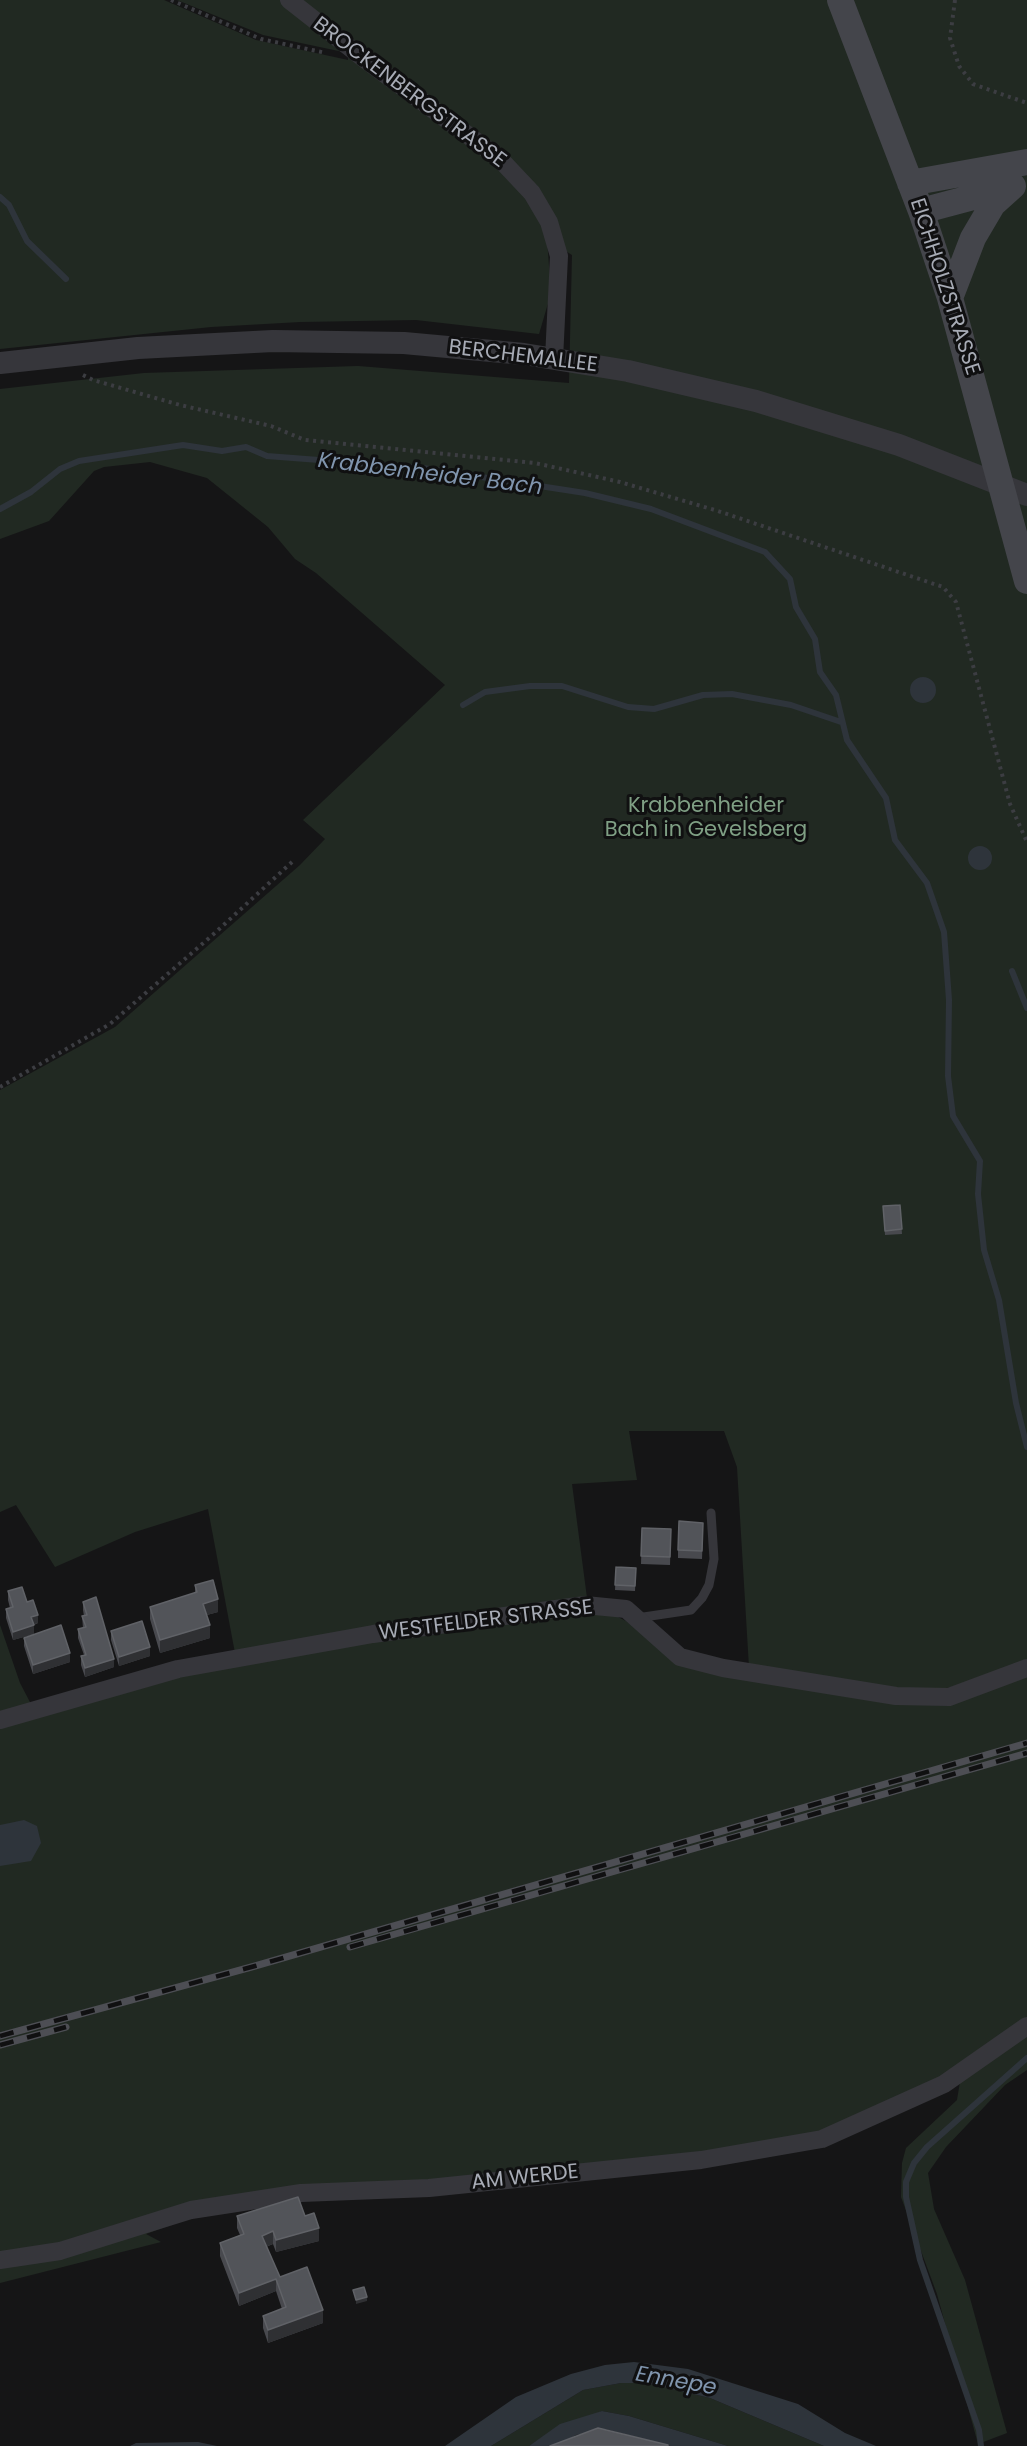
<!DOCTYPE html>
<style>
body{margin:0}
canvas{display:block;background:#151516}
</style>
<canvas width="1027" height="2446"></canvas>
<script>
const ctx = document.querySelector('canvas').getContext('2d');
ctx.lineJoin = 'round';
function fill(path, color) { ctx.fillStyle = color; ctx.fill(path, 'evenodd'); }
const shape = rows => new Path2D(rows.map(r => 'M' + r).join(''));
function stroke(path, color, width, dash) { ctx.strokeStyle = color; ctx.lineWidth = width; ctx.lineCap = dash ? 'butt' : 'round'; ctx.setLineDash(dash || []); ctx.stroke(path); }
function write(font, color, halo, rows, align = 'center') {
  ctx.font = font + ' Poppins,sans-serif'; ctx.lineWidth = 6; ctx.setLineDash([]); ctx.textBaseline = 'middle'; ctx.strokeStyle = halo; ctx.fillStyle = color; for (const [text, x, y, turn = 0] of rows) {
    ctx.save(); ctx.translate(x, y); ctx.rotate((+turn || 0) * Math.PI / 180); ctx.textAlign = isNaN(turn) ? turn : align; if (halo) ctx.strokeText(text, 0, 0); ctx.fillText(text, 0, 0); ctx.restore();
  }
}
fill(shape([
 [0,0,164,0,256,40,348,60,348,53,263,35,177,0,1027,0,1027,1664,946,1693,896,1692,749,1667,737,1467,724,1431,629,1431,637,1480,572,1484,587,1598,235,1653,208,1509,135,1532,55,1567,16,1505,0,1512,0,1090,115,1027,300,865,325,839,303,820,445,685,316,573,295,559,268,527,207,478,150,462,104,467,94,471,49,521,0,539,0,389,144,373,358,366,569,383,572,255,547,239,551,293,539,334,416,320,300,322,211,327,0,349],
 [566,1612,614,1615,626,1621,674,1658,893,1700,1027,1670,1027,2070,1005,2085,946,2147,928,2173,934,2209,965,2280,1007,2433,978,2444,937,2294,901,2197,902,2163,906,2148,957,2100,961,2076,820,2136,699,2157,232,2203,146,2234,161,2242,0,2283,0,1725,68,1703,261,1658],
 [0,1625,20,1683,32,1706,0,1715],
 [621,2383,646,2383,710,2398,824,2446,728,2446,629,2416,602,2411,544,2436,529,2446,491,2446,583,2390]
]), '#212922');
fill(shape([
 '910 690a13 13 0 1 1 26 0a13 13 0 1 1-26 0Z',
 '968 858a12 12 0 1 1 24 0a12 12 0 1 1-24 0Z',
 [24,1820,37,1826,41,1843,31,1861,0,1866,0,1825],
 [634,2362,688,2369,798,2404,845,2433,876,2446,824,2446,710,2398,646,2383,621,2383,583,2390,491,2446,445,2446,516,2397,571,2374,605,2365],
 [602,2411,629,2416,728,2446,670,2446,605,2429,576,2435,558,2446,529,2446,560,2424],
 [198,2442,217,2446,130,2446,136,2443]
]), '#2e343b');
stroke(shape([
 [0,197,9,205,27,241,66,279],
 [0,509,31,492,60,469,79,461,183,445,222,451,246,447,267,456,423,468,585,493,651,509,765,552,790,579,796,607,815,639,820,672,836,695,847,740,886,798,895,840,927,883,944,932,949,1000,948,1076,953,1116,980,1161,978,1194,984,1250,999,1300,1016,1403,1027,1447],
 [463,705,485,692,530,686,562,686,628,707,654,709,703,695,732,694,791,705,841,722],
 [1012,971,1027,1008],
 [981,2446,979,2430,920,2260,906,2197,906,2182,914,2163,927,2147,1027,2058]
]), '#2e343b', 6);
stroke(shape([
 [171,0,261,39,326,53],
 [955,0,950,38,959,66,973,84,1027,103],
 [83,375,93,380,180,405,271,426,305,440,535,463,620,482,718,511,943,587,956,602,1010,804,1027,842],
 [0,1087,110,1024,216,932,292,862]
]), '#3c3d42', 4, [3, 4.5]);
stroke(shape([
 [637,1618,691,1610,702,1598,709,1585,714,1559,711,1513]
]), '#36363b', 9);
stroke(shape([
 [289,0,363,58,499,158,532,193,549,222,559,256,554,359],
 [0,1720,178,1669,373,1634,585,1605,626,1609,680,1657,723,1668,896,1696,949,1697,1027,1668],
 [0,2260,60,2251,191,2210,301,2193,429,2188,701,2160,822,2139,944,2084,1027,2026]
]), '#36363b', 18);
stroke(shape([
 [0,363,138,348,273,341,404,343,524,354,628,371,756,401,899,445,1027,495]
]), '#36363b', 22);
stroke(shape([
 [840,0,921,211,950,298,1027,581],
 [910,183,1027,162],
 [921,211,1011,187],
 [950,298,973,238,993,204,1013,186]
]), '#44454b', 26);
const rail = shape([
 [350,1947,1027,1753],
 [0,2036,255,1966,1027,1743],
 [0,2045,66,2027]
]);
stroke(rail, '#4d4e54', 7);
stroke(rail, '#101011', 4.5, [14]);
fill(shape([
 [900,1205,902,1234,885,1235,883,1206],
 [642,1528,671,1529,670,1565,641,1564],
 [703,1531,702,1559,678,1558,678,1550],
 [616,1567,636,1568,635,1591,615,1590],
 [195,1585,218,1612,207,1615,210,1638,160,1653,150,1619,150,1607,195,1593],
 [8,1591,27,1602,38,1623,34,1625,34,1634,13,1640,6,1618,6,1609,10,1608,8,1600],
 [83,1602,114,1667,85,1677,81,1665,81,1656,84,1655,78,1638,78,1629,83,1628,82,1616,84,1616,83,1610],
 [111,1631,150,1656,119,1666,111,1640],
 [24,1638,70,1662,33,1674,24,1646],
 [237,2216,305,2216,319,2241,276,2252,273,2244,266,2247,280,2277,323,2323,268,2343,263,2328,263,2316,282,2309,276,2291,239,2306,220,2256,220,2243,240,2235,237,2228]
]), '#48494e');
fill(shape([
 [218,1599,218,1612,203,1616,203,1604],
 [38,1615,38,1623,31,1625,31,1617],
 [34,1625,34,1634,13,1640,13,1632],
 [210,1625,210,1638,160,1653,160,1640],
 [150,1647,150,1656,119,1666,119,1657],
 [70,1653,70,1662,33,1674,33,1665],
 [114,1659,114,1667,85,1677,85,1668],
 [319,2228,319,2241,276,2252,276,2240],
 [273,2231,273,2244,262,2248,262,2236],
 [276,2279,276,2291,239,2306,239,2293],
 [367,2297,367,2301,356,2304,356,2300],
 [323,2310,323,2323,268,2343,268,2330]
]), '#2f3033');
const building = shape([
 [900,1205,902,1229,885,1231,883,1206,900,1205],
 [679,1521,703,1523,702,1551,678,1550,679,1521],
 [642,1528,671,1529,670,1557,641,1556,642,1528],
 [616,1567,636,1568,635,1586,615,1585,616,1567],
 [213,1580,218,1599,203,1604,210,1625,160,1640,150,1607,197,1592,195,1585,213,1580],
 [22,1587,27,1602,33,1600,38,1615,31,1617,34,1625,13,1632,6,1609,13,1607,8,1591,22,1587],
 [96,1597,114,1659,85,1668,81,1656,86,1655,78,1629,86,1627,82,1616,87,1615,83,1602,96,1597],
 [142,1621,150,1647,119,1657,111,1631,142,1621],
 [61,1625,70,1653,33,1665,24,1638,61,1625],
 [298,2197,305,2216,314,2213,319,2228,276,2240,273,2231,262,2236,280,2277,307,2267,323,2310,268,2330,263,2316,286,2307,276,2279,239,2293,220,2243,244,2234,237,2216,298,2197],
 [364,2287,367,2297,356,2300,353,2290,364,2287],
 [598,2428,668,2445,668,2446,550,2446,598,2428]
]);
fill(building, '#525459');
stroke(building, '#606267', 1.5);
write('21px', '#a7abb5', '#101011', [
 ["BROCKENBERGSTRASSE",409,93,37],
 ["EICHHOLZSTRASSE",944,287,72],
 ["BERCHEMALLEE",523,357,7],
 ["WESTFELDER STRASSE",486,1621,-7],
 ["AM WERDE",525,2178,-6]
]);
write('21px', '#7f9f84', '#101011', [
 ["Krabbenheider",706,807],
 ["Bach in Gevelsberg",706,831]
]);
write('italic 22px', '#8095ae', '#101011', [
 ["Krabbenheider Bach",430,475,7],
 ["Ennepe",676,2382,10]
]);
</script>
